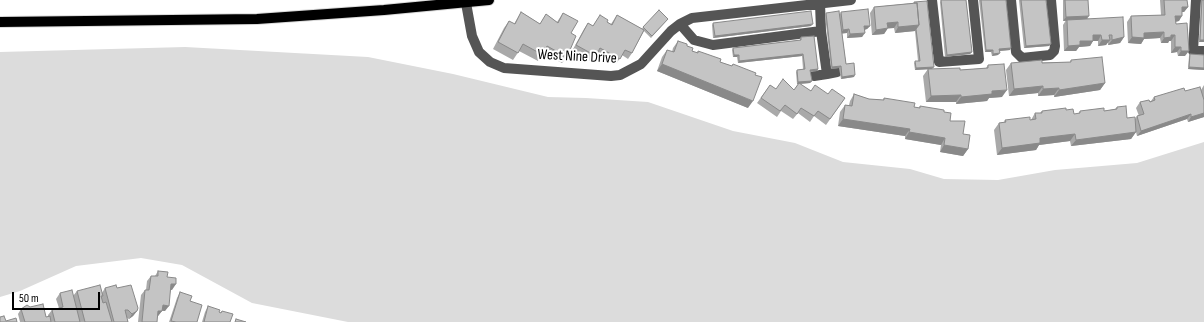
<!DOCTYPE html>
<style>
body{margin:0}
#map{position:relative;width:1204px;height:322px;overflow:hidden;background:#fff;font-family:"Sofia Sans Condensed",sans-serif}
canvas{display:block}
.scale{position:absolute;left:12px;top:292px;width:88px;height:18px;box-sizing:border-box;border:2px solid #000;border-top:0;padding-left:5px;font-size:12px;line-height:14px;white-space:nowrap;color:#000;-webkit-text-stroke:3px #fff;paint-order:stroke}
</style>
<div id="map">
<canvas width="1204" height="322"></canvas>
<div class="scale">50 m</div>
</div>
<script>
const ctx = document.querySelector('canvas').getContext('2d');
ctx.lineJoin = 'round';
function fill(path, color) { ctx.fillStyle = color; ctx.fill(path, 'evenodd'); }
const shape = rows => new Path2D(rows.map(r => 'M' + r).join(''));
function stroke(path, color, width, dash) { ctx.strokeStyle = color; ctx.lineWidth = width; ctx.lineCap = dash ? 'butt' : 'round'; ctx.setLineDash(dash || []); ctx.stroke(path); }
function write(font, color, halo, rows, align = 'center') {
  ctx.font = font + ' "Sofia Sans Condensed",sans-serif'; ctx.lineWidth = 4; ctx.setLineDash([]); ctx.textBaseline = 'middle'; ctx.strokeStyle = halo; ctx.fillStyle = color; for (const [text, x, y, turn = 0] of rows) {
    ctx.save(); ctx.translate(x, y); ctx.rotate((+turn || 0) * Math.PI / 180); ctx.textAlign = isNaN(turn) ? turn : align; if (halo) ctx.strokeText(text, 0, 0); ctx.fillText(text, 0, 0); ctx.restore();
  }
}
fill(shape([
 [185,47,368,57,453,74,548,97,586,98,648,102,733,131,795,143,843,162,910,169,944,179,998,180,1055,170,1137,163,1204,142,1204,322,348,322,252,303,182,265,141,258,76,266,20,291,0,297,0,52]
]), '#dcdcdc');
const major = shape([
 [0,22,257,19,384,10,489,0]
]);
stroke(major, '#dbdbdb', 12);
stroke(shape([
 [932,0,939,62,979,59,973,0],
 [1011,0,1016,52,1022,58,1050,55,1054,51,1055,46,1051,0],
 [1196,0,1193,51,1204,51],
 [466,3,472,36,479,52,490,62,504,68,611,76,620,75,641,64,671,31,680,24,692,18,851,0],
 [680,24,694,40,713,45,821,31,820,3],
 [827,74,837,72],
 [814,76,827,74,821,31]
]), '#555', 10);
stroke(major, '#000', 10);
fill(shape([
 [941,0,966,0,972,52,970,54,945,57,940,2],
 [979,0,1006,0,1010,50,1000,51,998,55,992,56,991,52,985,52],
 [1019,0,1046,0,1051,44,1049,46,1024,48],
 [1063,0,1088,0,1087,18,1124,37,1120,43,1108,45,1108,42,1106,45,1098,46,1098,41,1093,41,1090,46,1079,47,1076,51,1064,51,1063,25,1066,20,1063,21],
 [1160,0,1187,0,1188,7,1184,12,1182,12,1179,21,1176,22,1176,24,1185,56,1178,56,1177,52,1171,53,1171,41,1169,41,1168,43,1161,43,1160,38,1144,39,1141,44,1128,43,1127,22,1131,16,1161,15],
 [1201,0,1204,0,1204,42,1199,42],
 [913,3,932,69,915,70,914,63,915,61,918,61,915,31,895,33,894,28,888,28,884,34,872,35,870,13,874,7],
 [521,12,540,24,546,14,557,22,563,13,571,33,567,57,562,63,543,53,538,61,519,51,513,60,493,49,504,28,509,21,514,24],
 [841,12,870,26,867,29,865,30,862,37,847,38,847,33,842,33,846,64,854,77,841,79,839,68,831,69,825,15,826,13,840,14],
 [600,15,607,22,611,24,617,15,642,29,643,27,668,19,651,38,644,31,632,53,628,59,622,55,616,64,597,54,592,62,572,51,584,29,588,23,593,26],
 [713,23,811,26,713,38,712,25],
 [801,37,818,69,817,71,810,72,812,81,810,83,800,84,811,91,845,98,826,125,814,116,810,122,798,113,793,119,781,111,777,117,757,103,770,85,776,89,794,90,798,84,797,84,796,72,797,70,803,69,802,56,738,63,737,57,733,57,732,50,733,48,800,40,800,39],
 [678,41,687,46,692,51,697,53,698,51,720,62,732,66,733,64,748,108,657,71,662,57,667,50,672,52,673,48],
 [1190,54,1204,55,1204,70,1188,69,1189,56],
 [1071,60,1105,83,1100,90,1054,97,1054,95,1038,96,1038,93,1009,96,1006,70,1011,63,1070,62],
 [988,65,1002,97,989,98,987,101,956,104,956,102,926,102,923,76,928,69,960,70,986,68],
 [1204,85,1204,117,1188,122,1187,119,1137,136,1136,132,1131,139,1071,146,1070,141,1039,145,1036,150,997,155,994,130,999,123,1004,122,1005,120,1031,120,1035,113,1040,113,1042,111,1066,110,1074,114,1078,114,1080,111,1104,111,1115,109,1117,107,1127,118,1135,119,1137,116,1139,116,1136,108,1140,102,1151,101,1154,97,1185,91,1201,90],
 [854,94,869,99,883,100,884,98,914,107,919,108,920,106,944,112,950,121,963,134,968,149,963,156,940,152,941,145,905,139,905,136,838,126,840,112,845,105,849,105,850,101],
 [158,271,167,277,172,290,171,290,165,311,162,311,158,316,157,316,157,322,138,322,141,295,145,290,146,290,147,281,151,276,155,276],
 [105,288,117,288,137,311,133,316,129,319,127,318,128,322,20,322,18,314,21,309,46,317,48,317,48,315,52,310,59,308,56,299,60,293,73,296,77,291,102,293],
 [180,292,190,301,197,322,169,322,177,298],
 [208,306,219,312,221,313,222,311,230,322,202,322,205,312]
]), '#a9a9a9');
fill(shape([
 [1182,7,1188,7,1184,12,1178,12],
 [1089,16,1086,20,1063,21,1066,17],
 [1175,16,1182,16,1179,21,1172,22],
 [898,22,894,28,883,29,887,23],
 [813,24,811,26,713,38,715,36],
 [919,25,915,31,895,33,898,27],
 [864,26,870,26,867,29,861,30],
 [888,28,884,34,872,35,876,30],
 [849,29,847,33,840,34,843,30],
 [1164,32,1160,38,1144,39,1141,44,1128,43,1132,37,1144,33],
 [865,33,862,37,847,38,850,34],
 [1093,35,1101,35,1098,41,1093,41,1090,46,1079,47,1076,51,1064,51,1068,46],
 [1171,35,1175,35,1171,41,1169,41,1168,43,1161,43,1164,38],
 [1124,37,1120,43,1108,45,1112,40],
 [1102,40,1110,40,1106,45,1098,46],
 [1200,40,1204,40,1204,42,1199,42],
 [1051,44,1049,46,1024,48,1026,46],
 [1175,47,1181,47,1177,52,1171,53],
 [1011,48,1010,50,998,51,999,49],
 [986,50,993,50,991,52,985,52],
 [1181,51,1189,51,1185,56,1178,56],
 [972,52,970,54,945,57,947,55],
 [1000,53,998,55,992,56,993,54],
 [803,54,802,56,738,63,739,61],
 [734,55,739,55,737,57,733,57],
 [662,64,753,101,748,108,657,71],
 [841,66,839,68,831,69,832,67],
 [934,67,932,69,915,70,916,68],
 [1189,67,1204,68,1204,70,1188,69],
 [818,69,817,71,809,72,810,70],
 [855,75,854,77,841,79,842,77],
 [812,81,810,83,797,84,798,82],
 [1105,83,1100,90,1054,97,1059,90],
 [1043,86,1038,93,1009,96,1014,89],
 [1059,88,1054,95,1038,96,1043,89],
 [1007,90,1002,97,989,98,987,101,956,104,961,97,992,91],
 [961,95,956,102,926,102,931,96],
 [1204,113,1204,117,1188,122,1191,117],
 [1191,114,1187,119,1137,136,1141,131],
 [843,119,910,129,905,136,838,126],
 [909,132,945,138,941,145,905,139],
 [1136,132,1131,139,1071,146,1076,140],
 [1075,134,1070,141,1039,145,1036,150,997,155,1002,148,1040,138],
 [944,145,968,149,963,156,940,152],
 [171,284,176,284,172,290,168,289],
 [163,305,169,306,165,311,159,310],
 [137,311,133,316,129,319,132,314],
 [158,311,162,311,158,316,154,316]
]), '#898989');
const building = shape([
 [941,0,966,0,972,52,947,55,941,0],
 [981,0,1006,0,1011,48,999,49,1000,53,993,54,993,50,986,50,981,0],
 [1021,0,1046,0,1051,44,1026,46,1021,0],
 [1065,0,1088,0,1089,16,1066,17,1065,0],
 [1164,0,1187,0,1188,7,1182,7,1182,16,1175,16,1176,24,1187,23,1189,51,1181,51,1181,47,1175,47,1175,35,1171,35,1171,37,1164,38,1164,32,1144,33,1144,38,1132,37,1131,16,1165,15,1164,0],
 [1202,0,1204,0,1204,40,1200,40,1202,0],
 [927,1,934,67,916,68,915,61,920,61,916,29,919,25,917,3,914,3,914,2,927,1],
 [917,3,919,25,898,27,898,22,887,23,888,28,876,30,874,7,917,3],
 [868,9,870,26,864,26,865,33,850,34,849,29,843,30,841,12,868,9],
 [659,10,668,19,652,36,643,27,659,10],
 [811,11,813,24,715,36,713,23,811,11],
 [839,11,846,64,854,63,855,75,842,77,841,66,832,67,826,13,839,11],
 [521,12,540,24,546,14,558,23,563,13,578,21,571,33,576,36,567,57,547,46,543,55,523,44,518,53,498,42,509,21,515,24,521,12],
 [600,15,608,20,607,22,612,25,617,15,644,30,632,53,625,50,620,59,600,48,596,56,576,45,588,23,593,26,600,15],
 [1123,17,1124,37,1112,40,1112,35,1109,35,1110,40,1102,40,1101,35,1093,35,1093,41,1080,41,1080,45,1068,46,1067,20,1123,17],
 [814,36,818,69,810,70,812,81,798,82,797,70,805,69,803,54,739,61,739,55,734,55,733,48,801,40,801,37,814,36],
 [678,41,687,44,687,46,693,48,692,51,698,53,698,51,721,59,720,62,732,66,733,64,756,73,755,75,762,77,753,101,662,64,667,50,674,52,678,41],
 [1190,54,1204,55,1204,68,1189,67,1190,54],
 [1102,57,1105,83,1059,90,1059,88,1043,89,1043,86,1014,89,1011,63,1042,60,1042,63,1071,62,1071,60,1102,57],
 [1004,64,1007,90,992,91,992,94,961,97,961,95,931,96,928,69,960,68,960,70,988,68,988,65,1004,64],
 [783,79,794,90,799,83,811,91,815,85,828,94,832,89,845,98,830,119,818,111,814,116,801,108,797,114,785,105,780,111,761,98,770,85,776,89,783,79],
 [1200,87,1204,100,1204,113,1191,117,1191,114,1141,131,1137,116,1144,114,1140,102,1149,100,1150,102,1155,100,1154,97,1184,88,1185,91,1200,87],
 [854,94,869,99,884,100,884,98,915,103,914,107,920,108,920,106,944,110,944,112,951,113,950,121,965,121,963,134,970,135,968,149,944,145,945,138,909,132,910,129,843,119,845,105,852,106,854,94],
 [1126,106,1127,118,1135,117,1136,132,1076,140,1075,134,1040,138,1040,143,1002,148,999,123,1006,122,1005,120,1030,117,1030,120,1036,119,1035,113,1042,113,1042,111,1066,108,1066,110,1073,109,1074,114,1080,113,1080,111,1104,108,1104,111,1117,109,1117,107,1126,106],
 [158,271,168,272,167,277,176,278,176,284,171,284,169,306,163,305,162,311,158,311,157,322,142,322,145,290,149,290,151,276,158,276,158,271],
 [100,285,103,296,101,296,103,303,106,302,112,322,85,322,77,291,100,285],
 [116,285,117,288,131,285,138,308,137,311,132,314,128,310,125,310,128,322,114,322,105,288,116,285],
 [72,290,80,322,55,322,52,310,63,307,60,293,72,290],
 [180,292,192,296,190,301,202,305,197,322,176,322,171,321,180,292],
 [43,304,46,317,50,316,51,322,25,322,21,309,27,305,30,307,43,304],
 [208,306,220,310,219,312,221,313,222,311,233,314,230,322,204,322,208,306],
 [4,316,6,321,16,318,17,322,0,322,0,317,4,316],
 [236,319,246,322,235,322,236,319]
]);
fill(building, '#c4c4c4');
stroke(building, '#898989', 1);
write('15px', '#000', '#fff', [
 ["West Nine Drive",577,57,3]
]);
</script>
